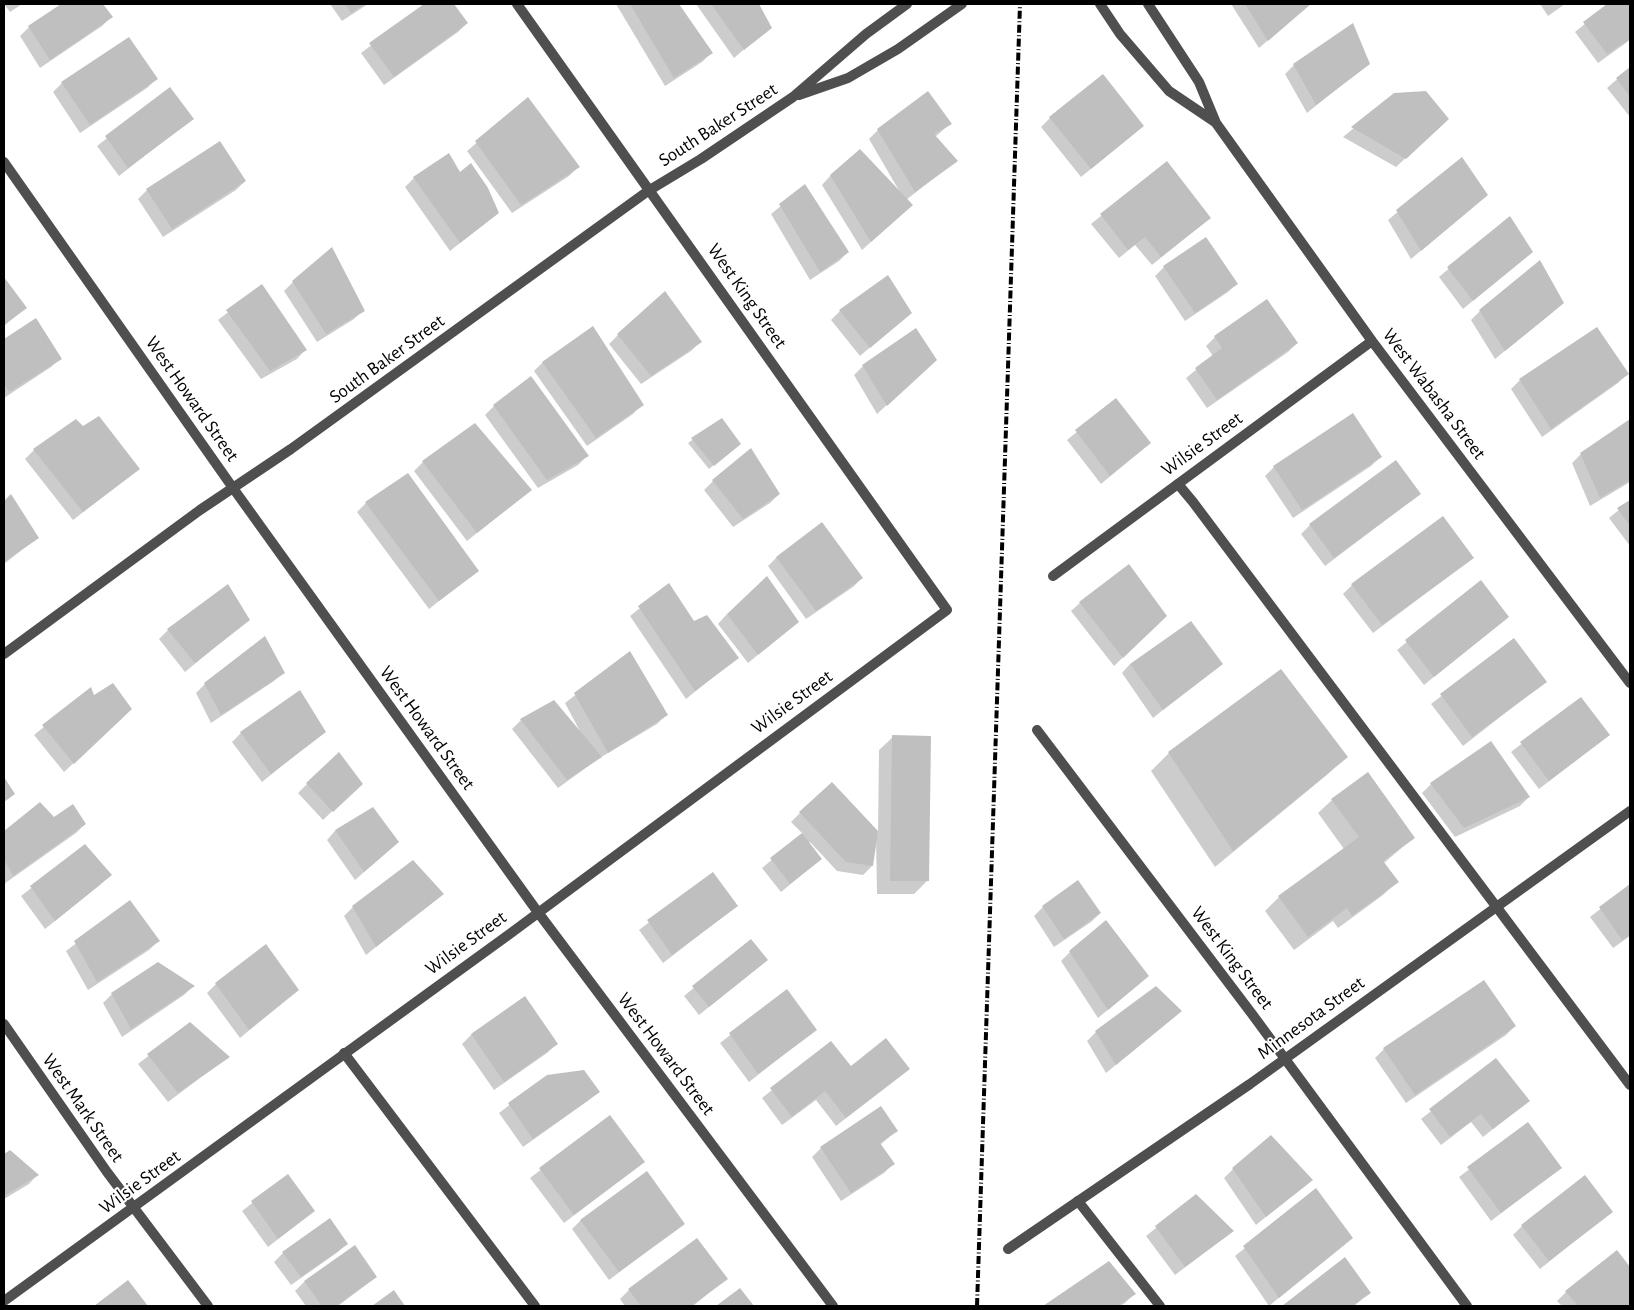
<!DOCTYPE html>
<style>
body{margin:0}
#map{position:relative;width:1634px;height:1310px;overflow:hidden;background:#fff;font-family:"Alegreya Sans",sans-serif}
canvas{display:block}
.frame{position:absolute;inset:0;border:5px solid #000;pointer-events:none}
</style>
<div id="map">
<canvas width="1634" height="1310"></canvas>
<div class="frame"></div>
</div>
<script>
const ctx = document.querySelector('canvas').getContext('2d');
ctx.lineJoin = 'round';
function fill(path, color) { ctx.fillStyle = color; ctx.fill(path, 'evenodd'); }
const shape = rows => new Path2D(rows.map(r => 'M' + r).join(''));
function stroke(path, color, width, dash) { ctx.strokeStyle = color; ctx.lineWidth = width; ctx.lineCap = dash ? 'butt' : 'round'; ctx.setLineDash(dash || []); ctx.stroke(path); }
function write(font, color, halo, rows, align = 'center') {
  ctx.font = font + ' "Alegreya Sans",sans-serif'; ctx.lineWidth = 4; ctx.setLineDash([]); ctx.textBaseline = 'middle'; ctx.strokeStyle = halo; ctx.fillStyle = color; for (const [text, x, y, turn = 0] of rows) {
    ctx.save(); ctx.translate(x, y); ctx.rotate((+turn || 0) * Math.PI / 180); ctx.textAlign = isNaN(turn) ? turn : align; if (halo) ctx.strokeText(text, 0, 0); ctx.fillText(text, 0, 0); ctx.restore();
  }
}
fill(shape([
 [4,4,22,4,10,12],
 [64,4,102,4,111,17,102,26,40,68,20,36,29,27],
 [330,4,368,4,342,21],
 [426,4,453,4,467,23,458,32,384,85,361,53],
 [616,4,678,4,711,53,702,62,665,86],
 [696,4,757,4,770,27,734,58],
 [1231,4,1310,4,1259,48],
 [1540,4,1565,4,1548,16],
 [1609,4,1630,4,1630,40,1598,63,1575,32],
 [129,38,156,79,147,88,80,133,53,92,62,83],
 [1369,63,1307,113,1285,74,1294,65],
 [1630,68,1630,117,1607,88],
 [170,89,192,119,119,176,97,146],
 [1395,94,1438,128,1396,167,1343,137],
 [528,99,578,167,569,176,512,213,467,151],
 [1050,118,1143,126,1081,177,1041,127],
 [950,124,935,137,956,161,906,200,912,205,862,250,822,185,831,175,901,194,869,139,878,130],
 [449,155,459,174,498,213,450,251,405,187,414,178],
 [1462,159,1487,195,1411,259,1388,220],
 [1167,163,1210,218,1152,265,1135,245,1119,258,1091,224],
 [245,181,236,190,163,237,138,199,147,190],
 [805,186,848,252,839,261,810,280,771,214],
 [1509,217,1531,252,1463,309,1439,277],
 [1206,238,1237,283,1228,292,1185,321,1155,276,1164,267],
 [4,279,25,308,4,326],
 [293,282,363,310,354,319,317,342,284,291],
 [262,286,305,350,297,359,261,379,218,320],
 [840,311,901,321,860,356,831,320],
 [1480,311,1553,312,1495,359,1471,320],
 [36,320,60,358,51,367,4,398,4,340],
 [916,330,926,369,877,414,854,375,863,366],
 [618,335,700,342,691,351,641,384,609,344],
 [1215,337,1297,343,1288,352,1207,408,1186,378,1213,356,1206,346],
 [543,362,642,404,633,414,587,446,534,371],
 [1627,374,1618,383,1542,437,1511,389,1520,380],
 [1116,400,1150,443,1101,484,1067,440],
 [494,406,587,456,578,465,538,488,485,415],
 [722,419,735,448,709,469,688,443],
 [1630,420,1630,482,1590,506,1572,463,1581,454],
 [34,450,139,469,73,520,25,459],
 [1380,457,1371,466,1293,518,1265,476,1274,467],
 [423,462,530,490,467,541,414,471],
 [713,481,779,494,770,503,733,527,704,490],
 [1420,494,1325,566,1301,534,1310,525],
 [11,496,37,538,4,564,4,502],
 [1630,501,1630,546,1609,518],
 [366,503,477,571,429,609,357,512],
 [777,557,862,578,853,587,806,619,768,566],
 [1473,558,1373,633,1343,594,1352,585],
 [1480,582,1508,617,1424,685,1397,650],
 [669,585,694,622,737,658,686,699,630,616],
 [1080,603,1157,625,1114,666,1071,611],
 [727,614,788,630,748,663,718,624],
 [248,620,185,672,159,639,168,630],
 [1514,640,1545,682,1463,746,1431,704],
 [630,653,666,715,657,724,598,759,558,788,512,729,521,720,554,701,582,735,565,703],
 [1221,663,1153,718,1122,673,1130,664],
 [283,672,274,681,211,723,196,693,205,684],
 [90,689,93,697,122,718,64,772,34,735],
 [1581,698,1609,735,1539,789,1511,752],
 [324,732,262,782,232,742,241,733],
 [893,737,927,881,914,894,877,894,876,835,872,866,863,875,837,871,810,842,808,843,821,859,781,892,762,868,803,834,791,822,800,813,878,833,879,750],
 [1169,753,1346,756,1328,774,1215,867,1151,771],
 [307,784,352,792,323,820,298,793],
 [1431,784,1529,797,1520,806,1455,837,1422,793],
 [1332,800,1413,838,1384,863,1397,881,1383,895,1338,928,1333,921,1294,950,1265,911,1279,897,1344,849,1318,813],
 [40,804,54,819,85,824,76,833,4,884,4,833],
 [373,808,388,851,355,880,327,840,335,831],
 [85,846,101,884,45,929,21,896],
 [713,873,737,906,663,963,639,930],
 [1630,886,1630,936,1613,948,1590,917],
 [442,894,366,955,344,916,353,907],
 [130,902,158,941,149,950,88,990,66,951],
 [1043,907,1100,913,1091,922,1054,947,1034,916],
 [751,941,767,960,699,1015,684,996],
 [1070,952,1139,984,1098,1018,1061,961],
 [216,984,298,990,240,1038,207,993],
 [193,986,184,995,122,1037,103,1003,112,994],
 [787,991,815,1030,749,1082,720,1043],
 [524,998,556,1044,547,1053,494,1090,462,1044,471,1035],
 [1180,1012,1106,1073,1087,1041,1096,1032],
 [190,1024,228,1057,168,1102,138,1064],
 [1515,1026,1506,1035,1406,1103,1375,1058,1384,1049],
 [831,1043,850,1067,909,1069,836,1126,816,1100,782,1125,762,1098],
 [1496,1060,1528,1101,1483,1137,1471,1122,1441,1145,1421,1119],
 [547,1076,598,1092,589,1100,523,1147,499,1113],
 [610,1117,644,1162,564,1223,530,1178],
 [1528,1124,1560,1168,1491,1221,1459,1177],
 [896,1131,880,1145,893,1164,884,1173,841,1201,812,1157,821,1148],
 [10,1152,37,1175,29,1184,4,1199,4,1156],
 [1233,1169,1311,1180,1256,1225,1224,1178],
 [287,1176,314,1211,268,1247,242,1211],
 [1316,1190,1351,1238,1269,1306,1235,1256],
 [1196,1196,1233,1231,1175,1275,1146,1236],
 [1611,1212,1540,1269,1513,1235,1522,1226],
 [581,1220,683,1224,609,1280,572,1229],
 [347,1243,338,1252,291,1285,274,1262,283,1253],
 [355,1247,376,1277,338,1306,306,1306,295,1291,304,1282],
 [1617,1252,1630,1269,1630,1306,1562,1306,1557,1301,1566,1292],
 [1345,1259,1369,1292,1360,1301,1354,1306,1284,1306],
 [1109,1263,1134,1294,1125,1303,1120,1306,1045,1306],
 [726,1279,693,1306,625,1306,620,1299,629,1290]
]), '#0003');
fill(shape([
 [61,4,103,4,113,17,50,60,28,26],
 [345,4,365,4,351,13],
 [424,4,454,4,468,23,394,77,369,43],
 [630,4,679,4,713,53,674,78],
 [711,4,759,4,772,28,744,50],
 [1245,4,1311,4,1268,41],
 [1607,4,1630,4,1630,39,1607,54,1583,22],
 [1353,23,1370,64,1316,105,1293,64],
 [129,37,158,79,90,125,61,82],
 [1630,67,1630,97,1616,78],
 [1103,74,1144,126,1091,169,1049,117],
 [170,87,194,119,128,168,105,136],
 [928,91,952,124,934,134,958,161,915,192,877,129],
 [1426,91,1449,119,1406,159,1351,127,1394,93],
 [528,97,580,167,521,205,475,141],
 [220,141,246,181,172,229,146,189],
 [860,149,913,205,871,242,830,175],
 [449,153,460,172,471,163,488,188,499,213,460,243,413,177],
 [1462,157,1488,195,1421,251,1396,210],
 [1167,161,1211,218,1161,257,1145,237,1128,250,1100,214],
 [805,184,849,252,820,272,779,204],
 [1510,216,1533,252,1473,301,1447,267],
 [1206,237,1238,284,1195,313,1163,266],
 [332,247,365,311,326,334,292,281],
 [1540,260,1564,303,1505,351,1479,310],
 [888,275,912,313,870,348,839,310],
 [4,277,27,308,4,325],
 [262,284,307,350,270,371,226,310],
 [665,291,702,342,651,376,617,334],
 [1267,299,1298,343,1217,400,1195,368,1222,348,1214,336],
 [36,318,62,359,9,392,4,384,4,339],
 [593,326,644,405,596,438,542,362],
 [1597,327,1629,374,1551,429,1519,379],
 [916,328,937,360,887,406,862,365],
 [531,376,589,456,547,480,493,405],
 [1116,398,1151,443,1110,476,1075,430],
 [1353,413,1382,457,1302,510,1273,466],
 [99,416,140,469,83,512,33,449,76,419,83,426],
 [722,418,741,444,714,466,691,438],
 [1630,419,1630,480,1600,498,1580,453],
 [475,423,532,490,477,533,422,461],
 [751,448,780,494,743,519,712,480],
 [1396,460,1421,494,1334,558,1309,524],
 [408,473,479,571,439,601,365,502],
 [11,494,39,538,4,562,4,501],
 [1630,500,1630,526,1617,508],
 [1443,516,1474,558,1382,625,1351,584],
 [822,522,863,578,816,611,776,557],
 [1129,564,1167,616,1123,658,1079,602],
 [767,576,799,622,758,655,727,614],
 [1481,580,1509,617,1434,677,1405,640],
 [669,583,694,621,707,615,739,658,695,691,638,606],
 [228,584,250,620,195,663,167,629],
 [1191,621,1223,664,1163,710,1130,664],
 [265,636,285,673,221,715,204,683],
 [1514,638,1547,682,1472,737,1440,694],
 [630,651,668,715,608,753,574,693],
 [1281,669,1348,757,1233,851,1168,752],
 [113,683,132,709,74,764,42,725,91,687,94,695],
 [300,690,326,732,271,774,240,732],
 [1581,697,1610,735,1549,781,1520,742],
 [554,700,602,757,567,780,520,719],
 [892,735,931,736,929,881,890,881],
 [1491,741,1530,797,1464,828,1430,783],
 [339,752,363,784,333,812,306,783],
 [1368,772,1415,838,1383,861,1399,882,1352,916,1347,908,1308,937,1278,896,1359,837,1331,799],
 [4,777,15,794,4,802],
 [832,782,878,831,873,866,846,862,799,812],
 [40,802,54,817,73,804,86,824,13,876,4,859,4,831],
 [373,807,399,842,364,872,335,830],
 [802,833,822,859,790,884,770,858],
 [85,844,112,875,55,921,30,886],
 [413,860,444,894,376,947,352,906],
 [713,872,738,906,672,955,647,920],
 [1078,880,1101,913,1064,939,1042,906],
 [1630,884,1630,935,1622,940,1599,907],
 [130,900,160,941,97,982,74,941],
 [1106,920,1149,976,1108,1010,1069,951],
 [751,939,768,960,709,1007,692,986],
 [266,944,299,990,249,1030,215,983],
 [158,962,195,986,131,1029,111,993],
 [1484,980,1516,1026,1415,1095,1383,1048],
 [1156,986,1182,1011,1116,1065,1095,1031],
 [787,989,817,1030,758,1074,729,1033],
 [525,996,558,1044,504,1082,471,1034],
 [190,1022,230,1057,178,1093,147,1054],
 [886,1038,910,1069,846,1118,825,1091,792,1117,770,1088,831,1041,851,1066],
 [1496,1058,1530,1101,1493,1129,1481,1114,1450,1137,1429,1109],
 [584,1070,600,1092,533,1139,508,1103,547,1075],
 [881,1106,898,1131,880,1143,895,1164,851,1193,820,1147],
 [610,1115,645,1162,574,1215,539,1168],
 [1528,1122,1562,1168,1501,1213,1467,1167],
 [1271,1135,1313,1180,1266,1217,1232,1168],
 [10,1150,39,1175,4,1196,4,1154],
 [647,1171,685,1224,619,1272,580,1220],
 [288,1174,315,1211,278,1239,251,1201],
 [1585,1175,1613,1212,1549,1261,1521,1225],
 [1316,1188,1353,1238,1279,1298,1243,1246],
 [1196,1194,1234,1231,1185,1267,1155,1226],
 [330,1218,348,1244,301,1277,282,1252],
 [697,1238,728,1279,691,1306,641,1306,628,1289],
 [355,1245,377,1277,336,1306,322,1306,304,1281],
 [1617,1250,1630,1267,1630,1306,1578,1306,1565,1291],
 [1345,1257,1371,1293,1352,1306,1282,1306],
 [1109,1261,1136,1294,1117,1306,1043,1306],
 [128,1280,148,1306,94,1306],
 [740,1288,754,1306,716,1306],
 [394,1290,405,1306,372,1306]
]), '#bfbfbf');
stroke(shape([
 [1178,484,1193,502,1630,1085],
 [344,1053,535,1306],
 [1078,1201,1160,1306]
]), '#4f4f4f', 10);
stroke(shape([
 [1100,4,1120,34,1169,91,1215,122],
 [1148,4,1199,82,1216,123,1372,341,1630,683],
 [4,162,233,488,537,911,833,1306],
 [1053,576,1372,341],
 [1037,730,1252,1014,1467,1306],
 [4,1024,107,1172,208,1306],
 [1008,1249,1250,1084,1630,811],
 [4,1301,511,933,947,610,517,4]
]), '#4f4f4f', 10);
stroke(shape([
 [799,95,848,78,898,49,962,4],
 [4,654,200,510,291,449,648,191,701,159,793,97,866,34,907,4]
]), '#4f4f4f', 10);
stroke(shape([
 [977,1306,1020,4]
]), '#000', 4, [8, 2.5, 1, 2.5]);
write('19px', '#000', '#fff', [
 ["South Baker Street",718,125,-33],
 ["West King Street",747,296,55],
 ["South Baker Street",387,359,-36],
 ["West Wabasha Street",1434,394,53],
 ["West Howard Street",192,399,55],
 ["Wilsie Street",1202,444,-36],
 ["Wilsie Street",792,702,-36],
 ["West Howard Street",427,728,54],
 ["Wilsie Street",466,943,-36],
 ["West King Street",1232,958,53],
 ["Minnesota Street",1311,1018,-36],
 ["West Howard Street",666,1054,53],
 ["West Mark Street",83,1108,55],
 ["Wilsie Street",140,1182,-36]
]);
</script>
